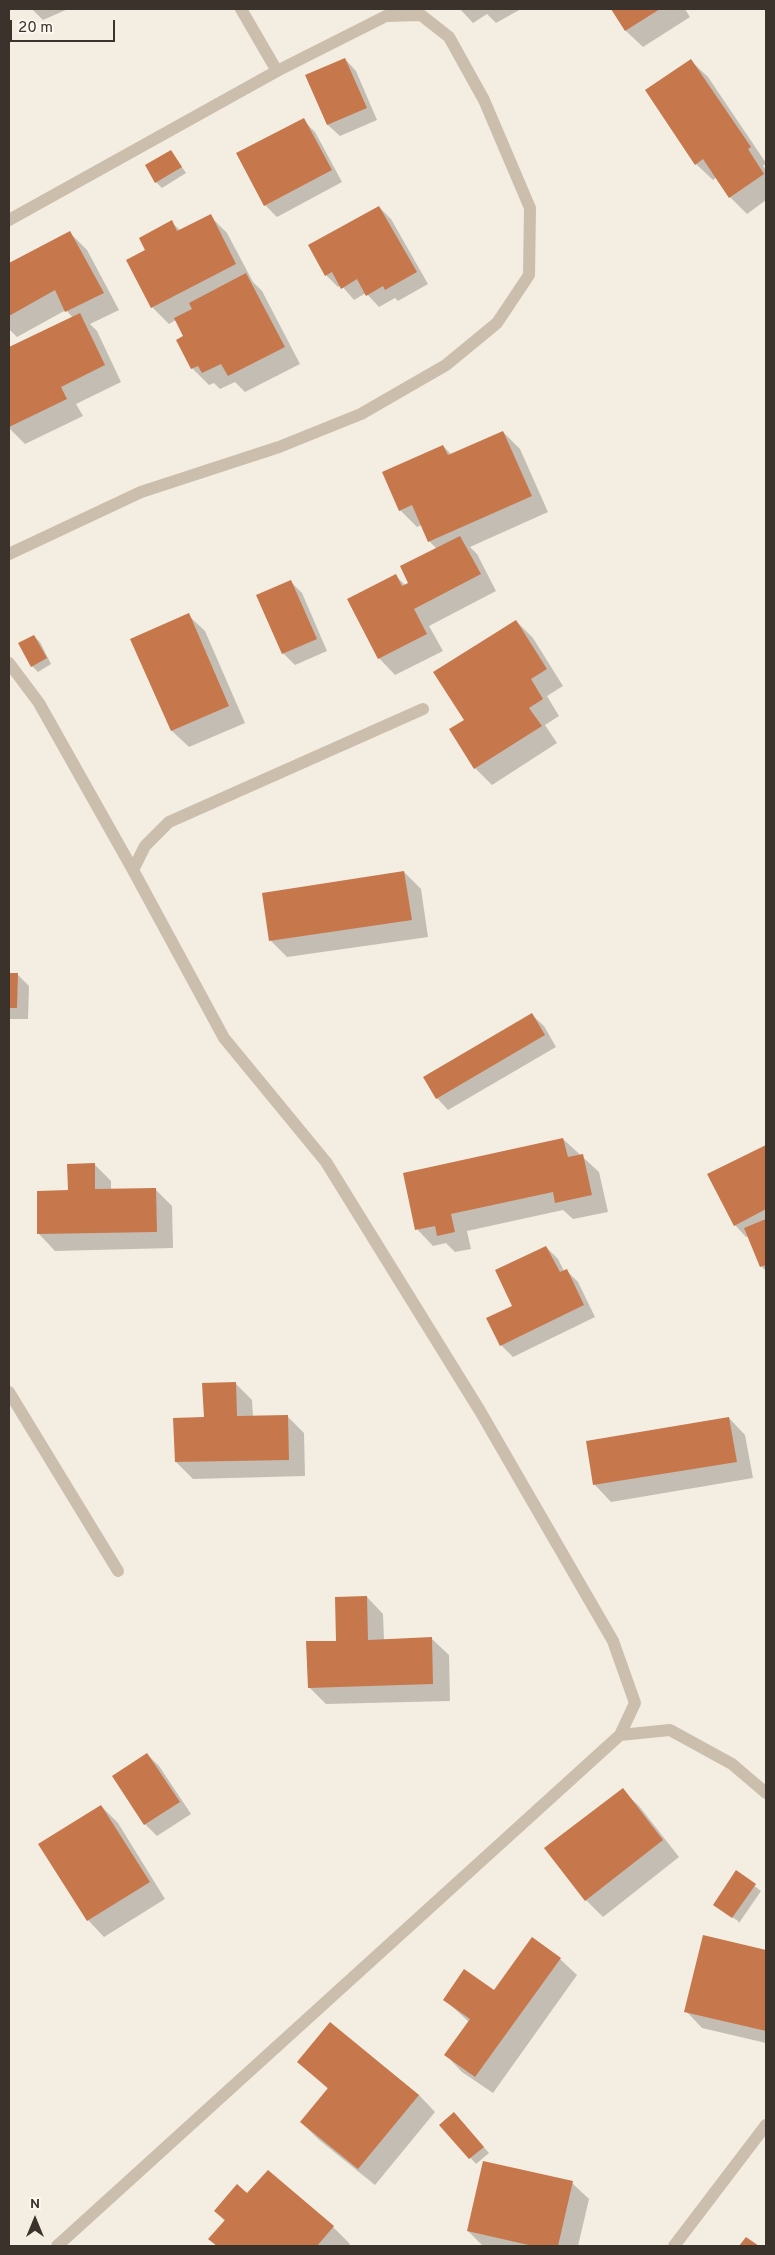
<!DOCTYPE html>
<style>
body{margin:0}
#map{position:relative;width:775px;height:2255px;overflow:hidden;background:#f4ede1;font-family:Overpass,sans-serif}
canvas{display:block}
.frame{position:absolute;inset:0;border:10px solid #3b322b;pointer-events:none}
.north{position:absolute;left:10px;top:2195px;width:50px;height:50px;-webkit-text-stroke:4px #fbf6ee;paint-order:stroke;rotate:0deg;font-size:14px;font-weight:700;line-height:20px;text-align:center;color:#3b322b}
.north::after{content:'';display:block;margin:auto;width:18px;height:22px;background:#3b322b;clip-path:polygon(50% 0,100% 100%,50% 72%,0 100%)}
.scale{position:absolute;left:10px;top:20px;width:105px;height:22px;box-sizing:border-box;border:2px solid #3b322b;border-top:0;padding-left:6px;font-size:15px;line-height:18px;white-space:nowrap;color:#3b322b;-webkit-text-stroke:4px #fbf6ee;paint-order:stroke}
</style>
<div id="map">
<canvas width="775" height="2255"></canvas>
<div class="frame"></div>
<div class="north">N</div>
<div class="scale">20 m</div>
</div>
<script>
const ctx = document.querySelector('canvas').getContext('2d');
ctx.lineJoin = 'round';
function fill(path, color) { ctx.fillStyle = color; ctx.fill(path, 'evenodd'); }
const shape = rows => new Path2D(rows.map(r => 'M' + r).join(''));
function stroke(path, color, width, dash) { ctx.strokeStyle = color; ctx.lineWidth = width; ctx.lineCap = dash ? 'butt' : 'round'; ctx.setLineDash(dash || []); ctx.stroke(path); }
fill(shape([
 [32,9,68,9,43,20],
 [460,9,521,9,496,23,487,14,473,23],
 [612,9,685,9,690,17,643,47,626,31],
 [345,59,356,71,377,120,340,136,328,125],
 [691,61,708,77,766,163,763,166,766,170,766,200,747,214,730,197,717,177,713,180,696,164],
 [303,120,315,132,342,182,277,217,265,205],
 [171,151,186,173,162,188,156,182],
 [379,207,391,219,428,284,398,301,395,298,379,307,366,293,354,300,341,285,338,287,326,275],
 [210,216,227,233,253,282,262,291,300,364,245,392,235,382,220,389,214,383,209,385,192,368,177,341,185,337,176,320,169,324,152,307,147,250,171,222,181,231],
 [70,233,87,250,119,310,90,324,97,331,121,382,76,404,83,416,25,444,9,428,9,348,73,318,66,310,17,337,9,329,9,264],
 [503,432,520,449,548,512,470,547,477,554,496,591,429,626,443,651,395,675,379,658,396,576,406,586,410,584,437,549,429,541,422,525,417,527,400,510,383,472,443,446,452,455],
 [291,582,302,593,327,651,295,665,283,653],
 [188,615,205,631,245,723,189,747,172,731,131,639],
 [516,621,533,638,563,686,547,696,559,716,545,725,557,743,492,785,475,768,450,730,465,720],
 [34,636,40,642,51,664,38,672,32,666],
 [404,872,421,889,428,937,287,957,271,941],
 [9,974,17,974,29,986,28,1019,9,1019],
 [532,1015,544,1026,556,1047,448,1110,437,1098],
 [563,1139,599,1172,608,1212,573,1219,563,1210,467,1231,471,1249,455,1252,446,1243,433,1246,417,1229],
 [766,1146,766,1271,761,1266,749,1236,746,1237,735,1225,709,1175],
 [94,1164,111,1181,111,1190,155,1189,172,1206,173,1248,55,1251,39,1234,38,1192,69,1191],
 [546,1247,558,1259,564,1271,566,1270,578,1282,595,1317,513,1357,501,1345,514,1306],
 [235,1383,252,1400,253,1417,288,1417,304,1433,305,1476,193,1479,176,1462,205,1418],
 [729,1418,745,1435,753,1478,611,1502,595,1485,587,1442],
 [367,1597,383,1614,384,1640,432,1639,449,1655,450,1701,326,1704,309,1687],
 [147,1754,159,1766,191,1814,157,1836,145,1824,113,1776],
 [622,1790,639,1806,679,1857,603,1917,586,1900,546,1848],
 [101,1806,118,1823,165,1899,104,1937,88,1920],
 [736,1872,761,1891,739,1923,738,1921,714,1905],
 [704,1936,766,1951,766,2043,702,2028,686,2011],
 [560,1959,577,1975,493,2093,462,2072,446,2055,469,2022,444,1999,494,1992],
 [330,2024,419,2095,435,2112,375,2185,318,2139,301,2122,328,2089,298,2062],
 [459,2119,489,2153,476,2164,440,2125],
 [572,2183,589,2199,578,2246,483,2246,468,2231],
 [247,2195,333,2227,350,2244,348,2246,217,2246,210,2239,225,2221,215,2211]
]), '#0003');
fill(shape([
 [611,9,660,9,625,31],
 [345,58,367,108,327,125,305,75],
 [691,59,751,147,748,149,764,174,729,198,703,159,695,165,645,90],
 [304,118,332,170,264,206,236,153],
 [171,150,182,167,155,183,145,165],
 [379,206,417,272,385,290,383,286,366,296,357,279,341,289,332,272,325,276,308,245],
 [211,214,236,264,151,308,126,260,145,250,139,238,172,220,177,231],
 [70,231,104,293,65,312,55,290,9,316,9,263],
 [246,273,285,347,228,376,221,364,202,373,198,366,191,369,176,340,183,336,174,318,192,309,189,303],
 [80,313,105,365,61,387,67,399,9,427,9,347],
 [503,431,532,496,428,542,412,505,399,511,382,472,443,445,448,455],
 [460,536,481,574,414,609,427,634,378,659,347,599,396,574,402,586,408,583,400,566],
 [291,580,317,639,282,654,256,595],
 [189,613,229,706,171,731,130,639],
 [516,620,547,669,531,679,543,699,529,708,542,726,474,769,449,729,464,720,433,672],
 [34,635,47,658,31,667,18,643],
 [404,871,412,920,269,941,262,893],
 [9,973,18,973,17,1008,9,1008],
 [532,1013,545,1035,436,1099,423,1077],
 [563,1138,568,1157,583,1154,592,1195,555,1203,553,1192,451,1214,455,1232,437,1236,435,1226,415,1230,403,1173],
 [766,1145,766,1209,734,1226,707,1174],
 [95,1163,95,1189,156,1188,157,1232,37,1234,37,1191,68,1190,67,1164],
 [766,1219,766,1265,760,1267,744,1228],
 [546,1246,560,1272,567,1269,584,1305,500,1346,486,1318,512,1306,495,1270],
 [236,1382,237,1416,288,1415,289,1460,175,1462,173,1418,204,1417,202,1383],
 [729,1417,737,1462,593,1485,586,1441],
 [367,1596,368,1640,432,1637,433,1684,308,1688,306,1641,336,1641,335,1597],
 [147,1753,180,1802,144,1825,112,1776],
 [623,1788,663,1840,585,1901,544,1848],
 [101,1805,150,1882,87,1921,38,1844],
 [736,1870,756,1884,732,1918,713,1905],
 [703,1935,766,1950,766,2031,684,2012],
 [532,1937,561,1958,475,2077,444,2055,470,2019,443,2000,464,1969,494,1990],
 [330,2022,419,2095,358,2169,300,2122,328,2088,297,2062],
 [454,2112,484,2147,469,2159,439,2125],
 [483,2161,573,2181,558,2246,533,2246,467,2231],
 [268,2170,334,2226,317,2246,217,2246,208,2239,225,2220,214,2211,237,2184,247,2193],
 [746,2237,759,2246,739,2246]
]), '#c6774c');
stroke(shape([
 [241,9,277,71],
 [9,220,277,71,386,16,421,15,449,37,484,100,530,208,529,275,497,323,446,365,361,414,279,447,141,492,9,554],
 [9,663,39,703,133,870,224,1038,326,1162,480,1411,613,1641,635,1703,620,1735,670,1730,732,1764,766,1793],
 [133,870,145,846,169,822,423,709],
 [9,1392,118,1571],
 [57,2246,620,1735],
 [674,2246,766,2125]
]), '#ccbeac', 12);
</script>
